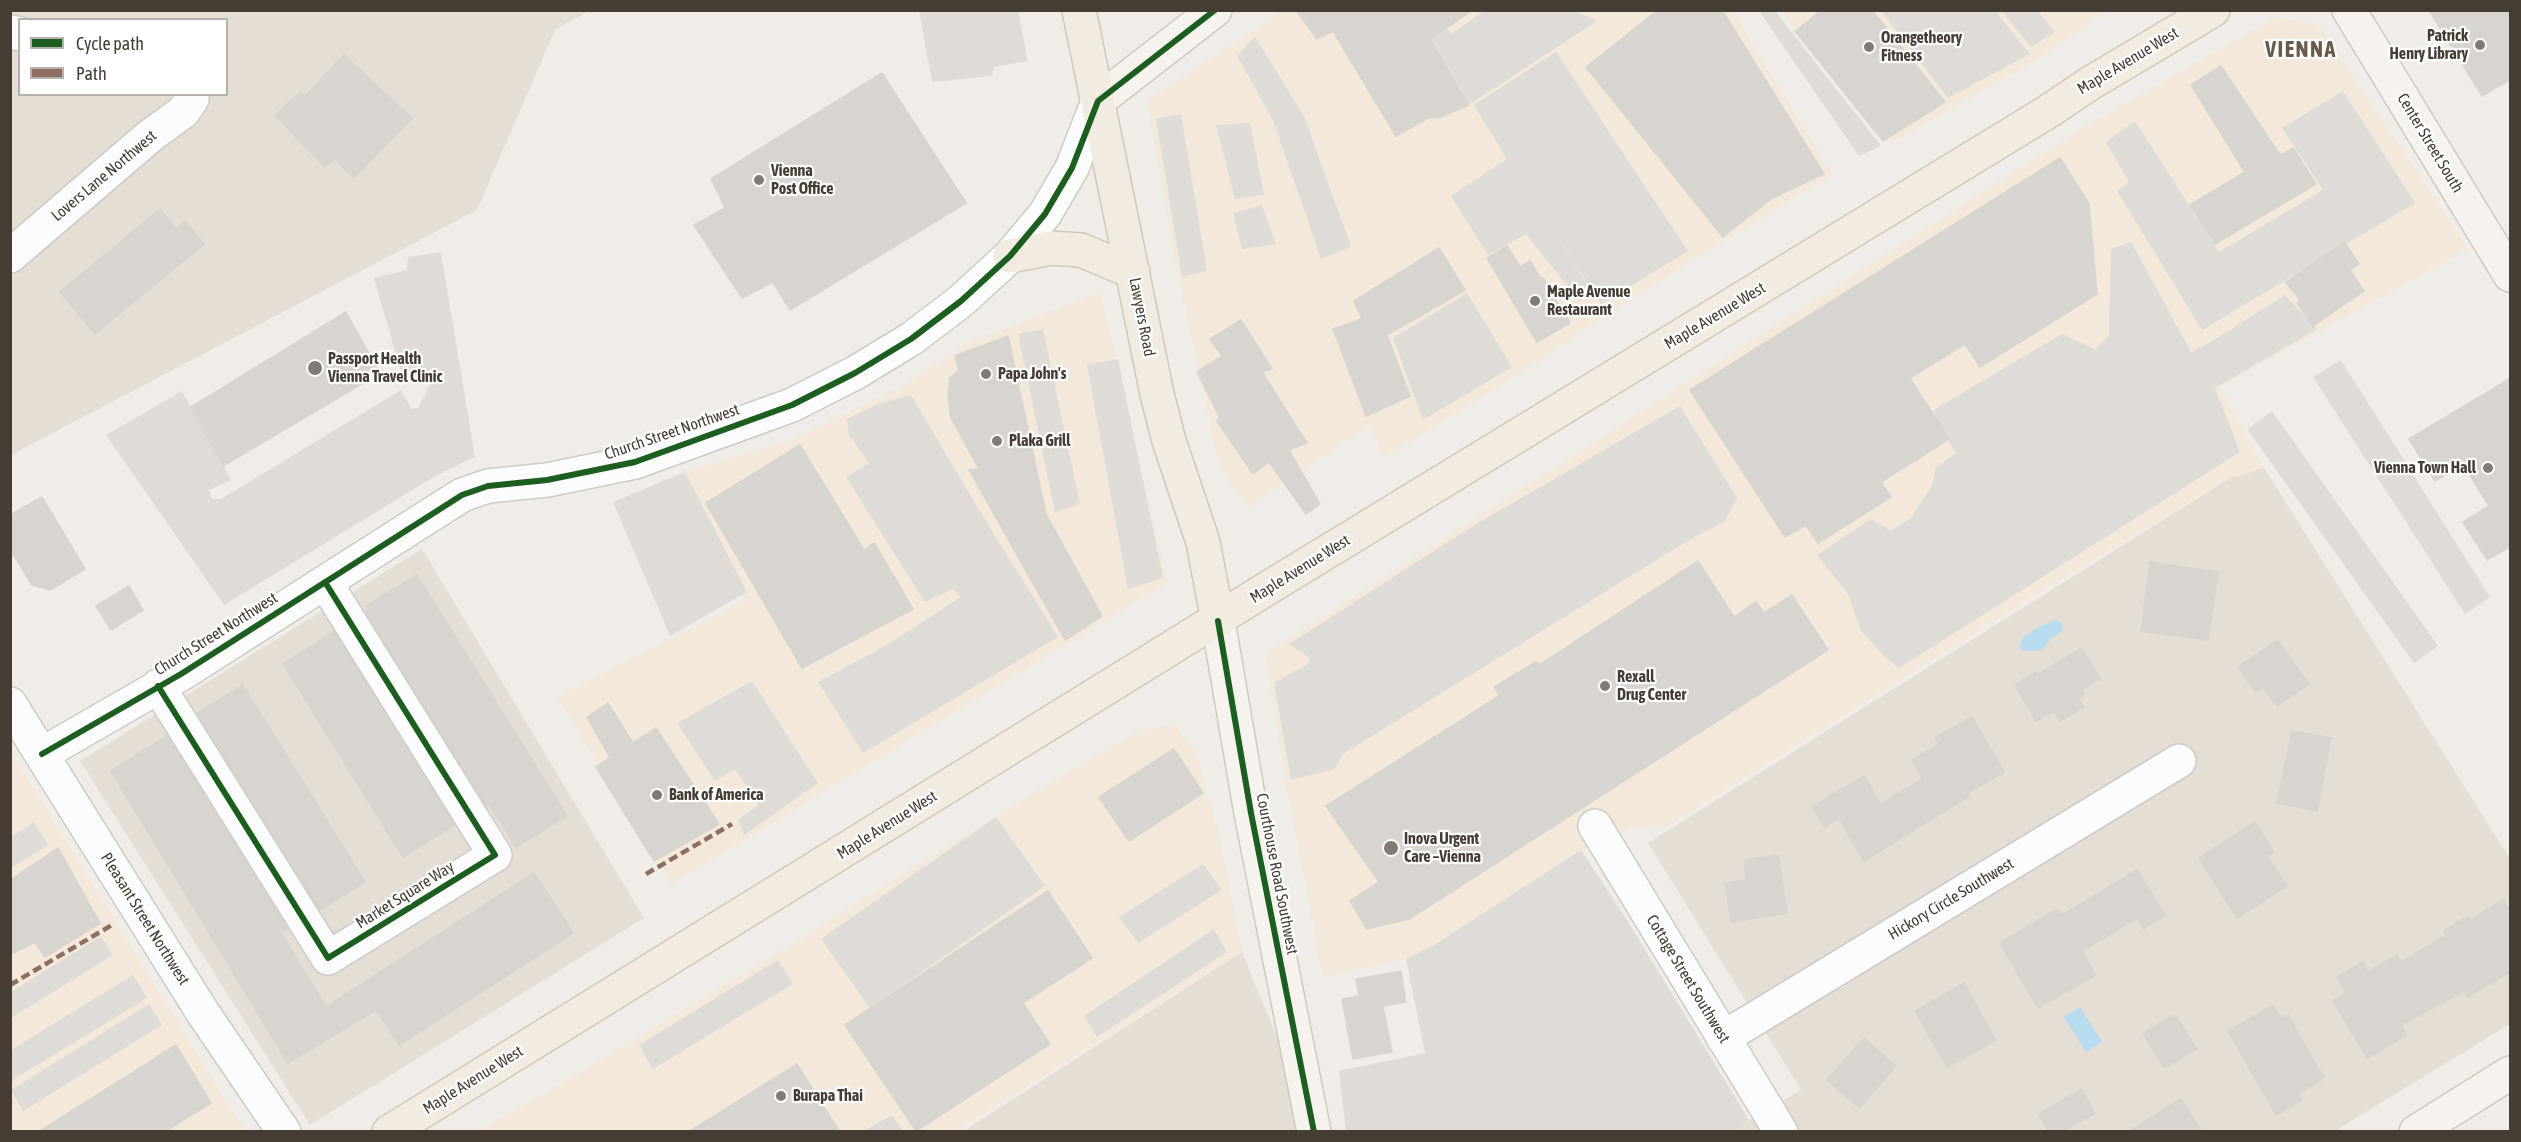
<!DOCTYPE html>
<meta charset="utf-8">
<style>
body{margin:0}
#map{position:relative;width:2521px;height:1142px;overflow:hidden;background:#f0ede8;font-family:"Asap Condensed",sans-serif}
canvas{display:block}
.frame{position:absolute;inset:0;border:12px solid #453d34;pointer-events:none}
.legend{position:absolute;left:18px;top:18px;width:210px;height:78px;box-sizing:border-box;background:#fff;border:2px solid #b5b1ae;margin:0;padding:8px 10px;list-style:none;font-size:18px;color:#453d34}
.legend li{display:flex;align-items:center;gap:12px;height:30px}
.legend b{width:30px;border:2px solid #b5b1ae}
</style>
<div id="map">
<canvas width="2521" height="1142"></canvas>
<div class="frame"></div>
<ul class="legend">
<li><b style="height:8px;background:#1b5e20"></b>Cycle path</li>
<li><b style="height:8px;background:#8d6e63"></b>Path</li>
</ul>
</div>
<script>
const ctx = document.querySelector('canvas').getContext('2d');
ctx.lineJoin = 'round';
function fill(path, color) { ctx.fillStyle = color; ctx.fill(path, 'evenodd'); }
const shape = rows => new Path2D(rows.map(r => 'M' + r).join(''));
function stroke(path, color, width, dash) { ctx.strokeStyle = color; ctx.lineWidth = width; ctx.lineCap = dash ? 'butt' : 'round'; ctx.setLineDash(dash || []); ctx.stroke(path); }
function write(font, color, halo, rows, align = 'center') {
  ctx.font = font + ' "Asap Condensed",sans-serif'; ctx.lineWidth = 4.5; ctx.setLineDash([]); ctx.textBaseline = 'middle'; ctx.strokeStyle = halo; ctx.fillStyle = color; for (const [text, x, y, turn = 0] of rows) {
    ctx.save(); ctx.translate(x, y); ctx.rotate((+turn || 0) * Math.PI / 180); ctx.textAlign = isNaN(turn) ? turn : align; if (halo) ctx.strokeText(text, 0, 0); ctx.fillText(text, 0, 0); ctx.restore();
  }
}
fill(shape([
 [11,11,589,11,555,30,477,210,11,455],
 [20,20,226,20,226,94,20,94],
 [2264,468,2510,859,2510,1024,2335,1131,1731,1131,1801,1090,1648,843,2230,478],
 [422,549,644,918,310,1125,80,761],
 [1242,952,1282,1050,1296,1131,962,1132]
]), '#e4ded5');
fill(shape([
 [1278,11,1733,11,1832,174,1605,315,1541,360,1384,458,1370,425,1248,507,1227,478,1216,452,1179,280,1147,101,1263,25],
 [1781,11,2107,11,2038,59,1888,145],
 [2276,17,2318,25,2468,249,2220,386,2264,468,2230,478,2024,602,1668,826,1630,827,1581,850,1434,945,1406,959,1323,977,1286,783,1266,659,1270,651,2076,132],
 [1101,292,1167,583,670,885,557,697,746,599,685,472,791,440,908,383,972,341],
 [1175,725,1198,756,1221,843,1242,952,956,1131,477,1132,559,1085,786,948,1025,798,1140,730],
 [11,752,245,1131,11,1131]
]), '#f3e8da');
fill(shape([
 [919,11,1018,11,1028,61,994,67,992,76,932,82],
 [1415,11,1436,11,1451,34,1484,11,1575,11,1597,21,1470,104],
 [1759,11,1775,11,1881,146,1859,156],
 [1881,11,1995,11,2030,54,1948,98],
 [2002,11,2038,11,2055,32,2031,47],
 [1255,37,1304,116,1351,247,1321,259,1273,120,1237,56],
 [1556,52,1688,251,1601,304,1557,236,1590,289,1580,302,1526,234,1488,255,1451,196,1507,159,1474,105],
 [2343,91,2415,203,2202,330,2117,191,2129,182,2106,142,2135,121,2219,252,2323,190,2282,128],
 [1181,114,1207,271,1182,277,1156,119],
 [1250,123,1264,195,1235,199,1216,125],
 [1262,205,1276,244,1242,249,1233,213],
 [2131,242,2191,352,2211,342,2285,295,2317,329,2215,388,2240,452,1899,668,1888,660,1861,631,1848,594,1817,555,1871,519,1891,531,1911,518,1932,486,1936,468,1956,453,1934,418,1935,409,2062,334,2095,349,2109,335,2111,249],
 [441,252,475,457,437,475,224,605,106,435,182,391,231,480,209,490,212,499,221,499,401,390,412,409,418,408,431,383,428,378,404,382,374,278,407,270,408,257],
 [1467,293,1512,367,1423,420,1393,338],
 [1043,329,1080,504,1055,512,1018,334],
 [1118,359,1163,578,1128,589,1087,365],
 [2341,360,2490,597,2465,614,2313,377],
 [911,395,976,505,1058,637,863,753,818,682,885,646,961,597,953,589,925,602,846,477,869,463,849,435,847,419,878,404],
 [1680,406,1737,498,1724,522,1689,540,1343,754,1335,769,1291,780,1274,683,1308,664,1310,658,1289,644,1473,526],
 [2272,411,2438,646,2414,663,2247,429],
 [685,472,747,592,670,636,613,502],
 [752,681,818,783,744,835,738,820,758,805,735,769,715,781,677,723],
 [996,817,1045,886,870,1008,821,939],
 [34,822,48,845,11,868,11,837],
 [1581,850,1627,920,1749,1120,1731,1132,1346,1131,1339,1071,1425,1053,1406,959,1434,945],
 [1203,864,1222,890,1138,943,1119,917],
 [1214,929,1227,952,1097,1037,1084,1016],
 [101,936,113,955,11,1018,11,992],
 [778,960,793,984,653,1069,639,1045],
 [133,975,147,998,11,1081,11,1050],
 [149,1004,162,1025,23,1111,11,1090],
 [892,1115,903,1131,864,1131]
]), '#dfdcd8');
fill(shape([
 [2055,620,2062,624,2063,630,2050,639,2042,650,2023,651,2020,647,2022,639,2035,629],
 [2080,1007,2102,1042,2086,1052,2064,1017]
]), '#b7dcf0');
const building = shape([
 [1296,10,1473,10,1430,39,1469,105,1440,117,1428,118,1396,136,1333,31,1317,39,1296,10],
 [1658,10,1722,10,1824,174,1772,198,1723,237,1586,67,1658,10],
 [1822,10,1872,10,1945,102,1883,141,1795,31,1822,10],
 [2429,10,2511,10,2511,79,2482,96,2429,10],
 [344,55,412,118,354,178,334,159,325,167,275,115,301,92,305,96,344,55],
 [2221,66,2278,152,2281,155,2293,148,2316,184,2215,244,2190,205,2245,172,2191,85,2221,66],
 [882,73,966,203,790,310,773,282,742,298,694,225,725,208,711,179,882,73],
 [2060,158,2089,204,2097,294,1980,367,1965,344,1910,378,1949,439,1881,482,1891,497,1818,543,1806,525,1785,537,1690,390,2060,158],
 [160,209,176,229,185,221,204,244,95,334,60,292,160,209],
 [2344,242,2359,264,2350,270,2364,291,2313,326,2297,303,2300,300,2286,282,2344,242],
 [1507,246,1520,267,1530,261,1541,279,1543,278,1570,323,1537,342,1487,258,1507,246],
 [1439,248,1465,290,1387,335,1410,396,1366,416,1333,329,1362,319,1354,301,1439,248],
 [346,312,380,373,223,466,191,407,346,312],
 [1241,320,1272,369,1262,372,1307,443,1289,450,1320,504,1306,514,1269,462,1253,474,1217,421,1220,418,1197,372,1222,356,1210,339,1241,320],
 [1008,336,1046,514,1102,616,1065,640,969,470,979,469,951,418,948,396,950,378,959,370,955,356,1008,336],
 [2511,378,2511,546,2487,560,2463,522,2489,506,2463,464,2435,481,2409,439,2511,378],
 [800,445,864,550,874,543,913,609,802,668,706,503,800,445],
 [42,497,85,569,50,590,32,585,10,549,10,515,42,497],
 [1698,561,1734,617,1756,602,1764,613,1792,595,1828,650,1409,919,1367,929,1350,901,1379,882,1326,806,1499,696,1494,687,1536,662,1541,664,1698,561],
 [2150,562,2218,572,2208,640,2141,631,2150,562],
 [417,575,567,816,516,847,489,804,486,806,366,612,369,610,366,606,417,575],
 [129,586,143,610,111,630,96,606,129,586],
 [334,632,454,825,403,857,283,664,334,632],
 [2277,640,2309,684,2277,706,2263,687,2256,692,2238,667,2277,640],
 [2082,648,2100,679,2081,690,2084,694,2078,698,2084,707,2060,721,2054,711,2036,721,2015,685,2036,672,2037,675,2082,648],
 [243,685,365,882,320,910,197,713,243,685],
 [608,703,633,743,656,728,719,824,654,861,596,767,610,758,587,717,608,703],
 [1972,717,2004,772,1968,793,1969,796,1864,861,1839,818,1825,827,1812,807,1864,776,1881,804,1923,779,1912,760,1939,744,1935,738,1972,717],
 [2292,731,2331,738,2317,811,2277,803,2292,731],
 [167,736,288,929,281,933,326,1007,534,873,573,933,399,1045,376,1010,288,1063,111,771,167,736],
 [1174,749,1203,793,1129,841,1099,797,1174,749],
 [2255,822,2274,852,2267,856,2287,886,2237,918,2199,858,2255,822],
 [58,848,100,923,45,957,35,942,10,955,10,880,58,848],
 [1778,855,1787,913,1731,922,1725,883,1746,880,1744,860,1778,855],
 [2137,870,2165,915,2143,929,2137,918,2082,951,2096,975,2038,1008,2000,943,2057,909,2062,915,2137,870],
 [1048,891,1092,958,1023,1003,1050,1044,916,1131,845,1025,1048,891],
 [2503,900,2511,912,2511,972,2467,997,2464,991,2401,1025,2407,1035,2367,1058,2333,1001,2346,993,2337,977,2363,962,2368,972,2397,955,2401,962,2447,935,2444,931,2468,916,2470,920,2503,900],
 [1401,971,1406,1002,1383,1006,1392,1052,1353,1059,1342,999,1359,996,1356,979,1401,971],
 [1964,983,1996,1040,1947,1067,1915,1011,1964,983],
 [2273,1005,2281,1019,2288,1015,2324,1078,2298,1093,2302,1100,2276,1115,2228,1031,2273,1005],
 [2175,1015,2197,1049,2164,1068,2143,1033,2175,1015],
 [1864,1038,1896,1066,1859,1108,1827,1080,1864,1038],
 [176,1045,211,1103,166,1131,40,1131,176,1045],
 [797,1064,839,1131,690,1131,797,1064],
 [2082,1089,2095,1113,2063,1131,2048,1131,2038,1114,2082,1089],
 [2181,1099,2201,1131,2129,1131,2181,1099]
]);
fill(building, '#d8d4cf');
stroke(building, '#d8d4ce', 1.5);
const street = shape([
 [10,32,20,34],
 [10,256,150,136,183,112,192,99,192,94],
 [158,686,328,958,495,855,325,582],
 [10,704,203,1013,284,1132],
 [42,754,181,674,462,495,488,486,547,480,635,462,792,405,855,373,911,339,961,301,1010,256,1045,214,1072,168,1098,101],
 [1595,826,1781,1132],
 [1723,1038,2179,761]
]);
const secondary = shape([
 [2349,10,2510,275],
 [1098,101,1215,10],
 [1218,621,1251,813,1314,1132],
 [2416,1132,2510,1073]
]);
const primary = shape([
 [1079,10,1157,394,1169,441,1203,542,1218,621],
 [1010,256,1051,248,1081,250,1133,272],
 [389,1132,1263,591,2049,111,2089,84,2213,10]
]);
stroke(street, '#cecbc6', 36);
stroke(secondary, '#cfcabf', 36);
stroke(primary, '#d3c8b4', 36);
stroke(street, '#fdfcfc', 33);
stroke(secondary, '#f6f3ee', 33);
stroke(primary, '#f1ebe2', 33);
stroke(shape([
 [646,874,732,824],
 [10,985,112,925]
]), '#8d6e63', 4.5, [9, 4.5]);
stroke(shape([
 [1218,621,1251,813,1314,1132],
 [158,686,328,958,495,855,325,582],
 [42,754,181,674,462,495,488,486,547,480,635,462,792,405,855,373,911,339,961,301,1010,256,1045,214,1072,168,1098,101,1215,10]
]), '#1b5e20', 6);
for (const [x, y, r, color] of [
 [2480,45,6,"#817b73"],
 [1869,47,6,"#817b73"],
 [759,180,6,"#817b73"],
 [1535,301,6,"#817b73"],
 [315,368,8,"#817b73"],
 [986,374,6,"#817b73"],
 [997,441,6,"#817b73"],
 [2488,468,6,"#817b73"],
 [1605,686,6,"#817b73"],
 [657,795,6,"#817b73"],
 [1391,848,8,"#817b73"],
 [781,1096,6,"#817b73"]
]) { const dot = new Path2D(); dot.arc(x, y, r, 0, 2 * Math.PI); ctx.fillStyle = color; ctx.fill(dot); stroke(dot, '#fff', 2); }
write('bold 16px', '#453d34', '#fff', [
 ["Patrick",2468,36,"right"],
 ["Henry Library",2468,54,"right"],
 ["Orangetheory",1881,38],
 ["Fitness",1881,56],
 ["Vienna",771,171],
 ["Post Office",771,189],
 ["Maple Avenue",1547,292],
 ["Restaurant",1547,310],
 ["Passport Health",328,359],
 ["Vienna Travel Clinic",328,377],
 ["Papa John's",998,374],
 ["Plaka Grill",1009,441],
 ["Vienna Town Hall",2476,468,"right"],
 ["Rexall",1617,677],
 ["Drug Center",1617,695],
 ["Bank of America",669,795],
 ["Inova Urgent",1404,839],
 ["Care –Vienna",1404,857],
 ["Burapa Thai",793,1096]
], 'left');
write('16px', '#453d34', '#fff', [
 ["Maple Avenue West",2128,61,-31],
 ["Center Street South",2430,143,59],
 ["Lovers Lane Northwest",104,176,-40],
 ["Maple Avenue West",1715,316,-31],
 ["Lawyers Road",1142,317,79],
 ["Church Street Northwest",672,432,-19],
 ["Maple Avenue West",1300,569,-32],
 ["Church Street Northwest",216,634,-32],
 ["Maple Avenue West",887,825,-32],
 ["Courthouse Road Southwest",1277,874,79],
 ["Market Square Way",405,895,-32],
 ["Hickory Circle Southwest",1951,899,-31],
 ["Pleasant Street Northwest",145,919,58],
 ["Cottage Street Southwest",1688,979,59],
 ["Maple Avenue West",473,1080,-32]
]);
ctx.letterSpacing = '1.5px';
write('bold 22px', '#695b4b', '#fff', [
 ["VIENNA",2301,50]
]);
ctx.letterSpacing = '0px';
</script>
